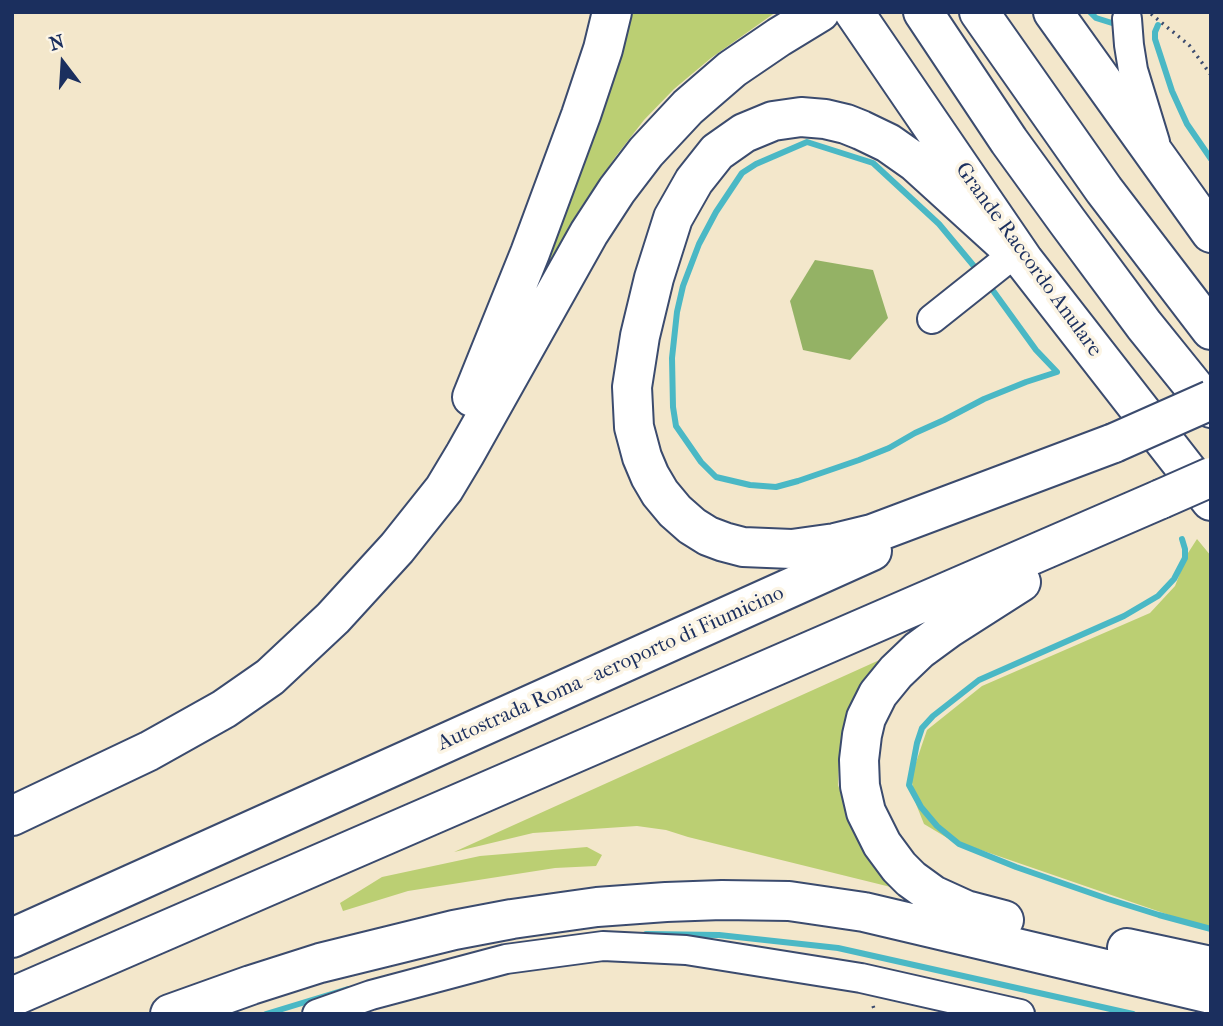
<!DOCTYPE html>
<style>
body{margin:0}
#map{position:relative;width:1223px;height:1026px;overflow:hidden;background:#f3e7cb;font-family:"IM FELL French Canon",serif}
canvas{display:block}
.frame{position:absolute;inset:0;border:14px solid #1b2f5e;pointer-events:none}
.north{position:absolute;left:28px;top:28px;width:70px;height:70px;-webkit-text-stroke:5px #fcf5e5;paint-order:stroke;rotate:343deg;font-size:19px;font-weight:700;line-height:28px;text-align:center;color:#1b2f5e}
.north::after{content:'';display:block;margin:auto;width:24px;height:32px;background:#1b2f5e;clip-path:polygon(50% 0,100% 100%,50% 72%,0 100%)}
</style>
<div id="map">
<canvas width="1223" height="1026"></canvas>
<div class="frame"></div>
<div class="north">N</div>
</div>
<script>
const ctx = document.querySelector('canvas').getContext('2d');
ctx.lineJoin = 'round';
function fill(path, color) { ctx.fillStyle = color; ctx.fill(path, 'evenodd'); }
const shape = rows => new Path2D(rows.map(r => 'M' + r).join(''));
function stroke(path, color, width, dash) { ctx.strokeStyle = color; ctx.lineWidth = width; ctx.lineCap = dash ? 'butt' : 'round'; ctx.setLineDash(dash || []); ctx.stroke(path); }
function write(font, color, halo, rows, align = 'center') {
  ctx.font = font + ' "IM FELL French Canon",serif'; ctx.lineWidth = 7; ctx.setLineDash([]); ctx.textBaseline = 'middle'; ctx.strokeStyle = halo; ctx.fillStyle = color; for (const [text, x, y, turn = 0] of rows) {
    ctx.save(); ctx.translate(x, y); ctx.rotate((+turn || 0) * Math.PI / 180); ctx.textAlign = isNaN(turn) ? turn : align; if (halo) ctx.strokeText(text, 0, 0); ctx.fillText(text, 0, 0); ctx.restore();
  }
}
fill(shape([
 [616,12,776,12,711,58,674,89,644,120,616,156,579,210,535,288],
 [1197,539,1211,556,1211,928,1201,926,949,839,924,824,916,804,911,777,927,730,982,686,1150,613,1175,586,1188,553],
 [895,653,846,721,839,760,838,785,852,825,915,893,688,837,666,830,637,826,533,833,454,852],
 [587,847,602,855,596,866,555,868,408,891,343,911,340,903,382,877,480,856]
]), '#bbcf73');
fill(shape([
 [815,260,873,270,888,318,850,360,803,350,790,301]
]), '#94b265');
stroke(shape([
 [1090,12,1096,18,1112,23],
 [1158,25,1155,32,1155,39,1172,91,1187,124,1211,159],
 [978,271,939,224,873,163,807,142,756,164,742,173,716,212,699,244,683,286,677,312,672,358,673,407,676,426,701,462,716,477,750,485,776,487,798,481,859,460,889,448,915,433,944,420,984,399,1026,382,1057,372,1036,350,994,292],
 [1182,539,1185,549,1185,558,1174,579,1158,596,1124,616,979,680,933,716,922,728,917,743,909,785,921,807,937,826,959,844,1016,867,1108,899,1159,915,1211,929],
 [646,934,719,935,838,948,1133,1014],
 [266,1014,348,989]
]), '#4ab8c5', 6);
const minor = shape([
 [1127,19,1129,45,1133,70,1155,142],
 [932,319,1015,253],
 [317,1014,371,995,506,959,603,946,686,950,861,978,1020,1014]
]);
const highway = shape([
 [854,12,1024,261,1211,501],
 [923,12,1009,141,1067,221,1144,325,1211,408],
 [979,12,1104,190,1211,330],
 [1053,12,1211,233],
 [1024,261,915,162,888,143,861,130,846,124,825,119,801,117,773,121,744,133,717,152,694,181,673,218,654,278,640,336,632,387,634,427,642,457,650,476,660,493,675,511,692,526,708,536,724,542,743,547,792,549,835,543,872,534,1114,443],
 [472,397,530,253,581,115,603,49,612,12],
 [12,816,149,751,224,709,270,677,333,618,397,548,444,489,465,454,589,233,617,190,646,152,688,107,732,69,779,37,820,12],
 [1004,920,966,910,933,895,911,879,899,867,882,844,866,812,860,786,859,760,862,735,866,718,878,694,896,672,919,650,949,628,1021,582],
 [12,938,872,551],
 [1127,948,1211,966],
 [12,997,1161,499],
 [170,1014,251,985,320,963,454,930,512,919,597,907,666,902,722,900,789,901,864,912,1211,994]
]);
stroke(minor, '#3b4b6e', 32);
stroke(highway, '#3b4b6e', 42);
stroke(shape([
 [1151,14,1189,45,1211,75],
 [873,1006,876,1014]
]), '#3b4b6e', 3.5, [2, 5]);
stroke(minor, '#fff', 28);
stroke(highway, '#fff', 38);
const highwayBridge = shape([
 [1114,443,1211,400],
 [1161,499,1211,477]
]);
stroke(highwayBridge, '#3b4b6e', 42, []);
stroke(highwayBridge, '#fff', 38);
write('21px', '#1b2f5e', '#fcf5e5', [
 ["Grande Raccordo Anulare",1028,260,54],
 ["Autostrada Roma - aeroporto di Fiumicino",611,669,-24]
]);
</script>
